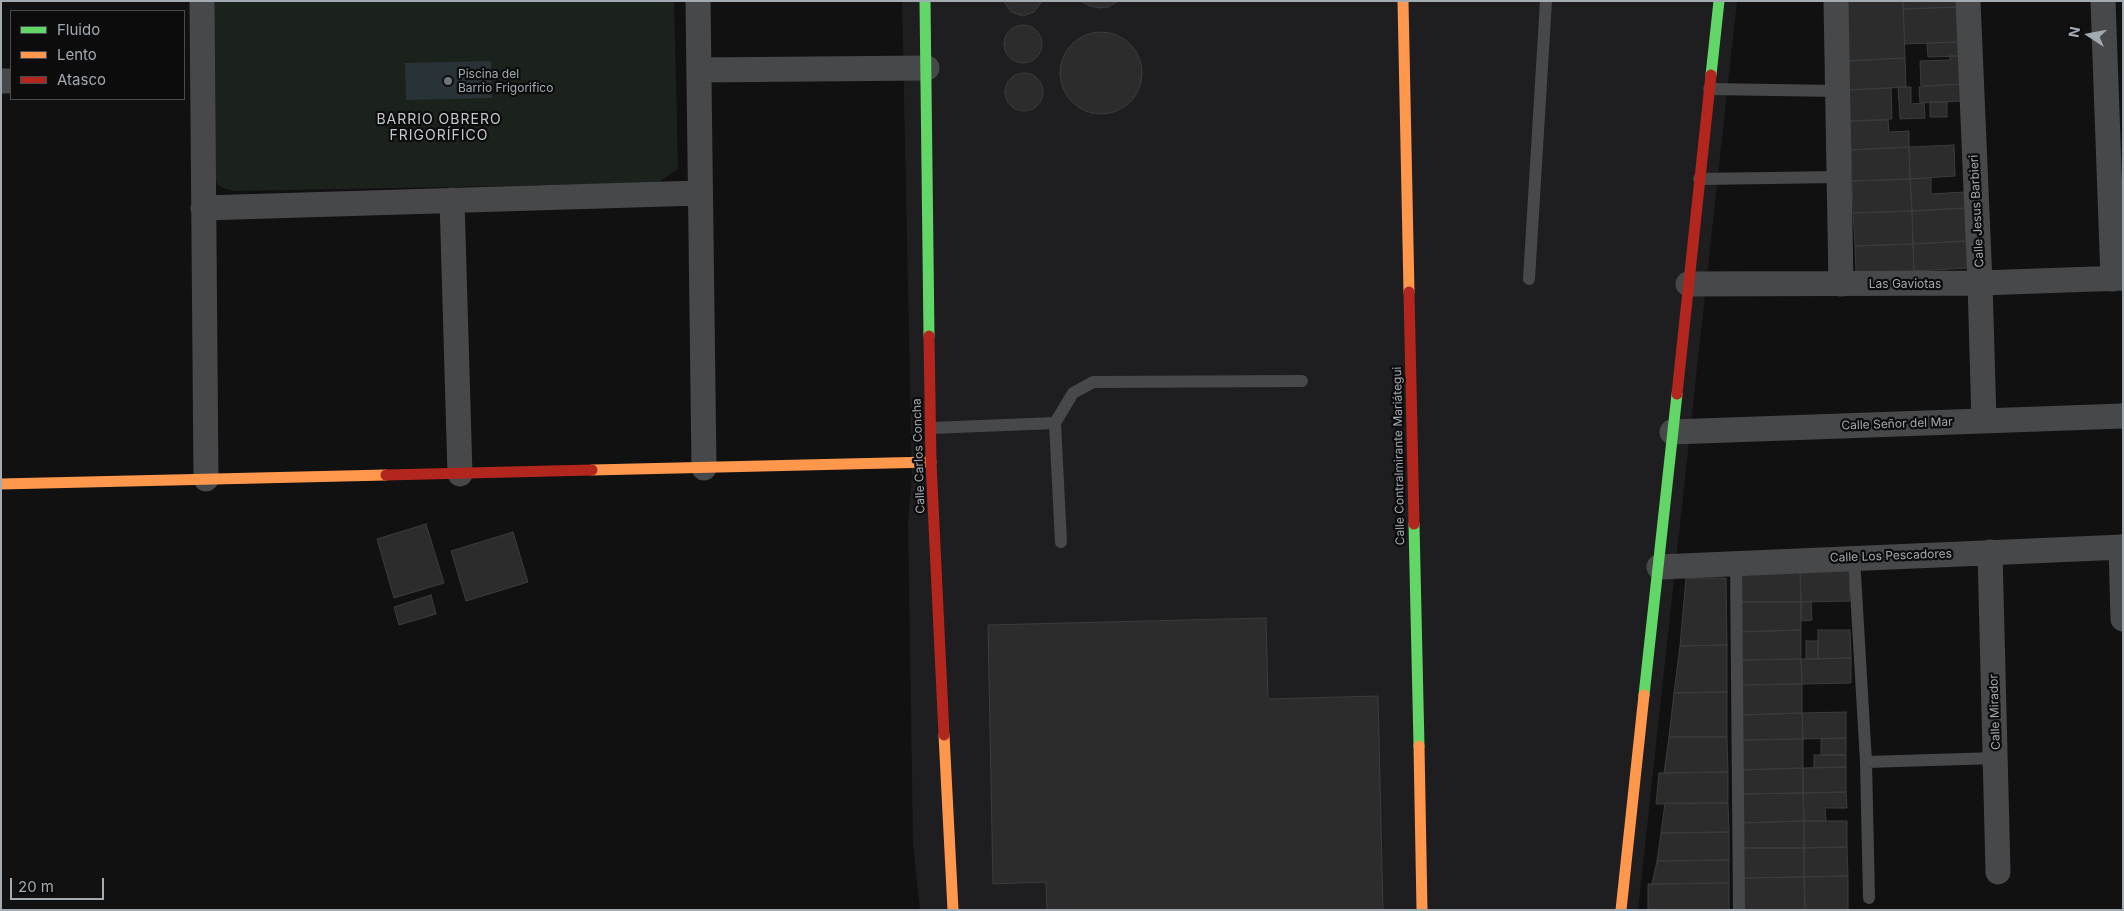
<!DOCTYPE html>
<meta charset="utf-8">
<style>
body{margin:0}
#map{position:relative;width:2124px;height:911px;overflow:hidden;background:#111112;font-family:Inter,sans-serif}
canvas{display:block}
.frame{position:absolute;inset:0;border:2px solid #a2aab2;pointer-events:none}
.legend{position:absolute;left:10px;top:10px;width:175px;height:90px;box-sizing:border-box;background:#0c0c0d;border:1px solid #484b4f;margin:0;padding:6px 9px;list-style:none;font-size:15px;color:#a2aab2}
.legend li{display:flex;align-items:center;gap:10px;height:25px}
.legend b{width:25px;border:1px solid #484b4f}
.north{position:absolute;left:2064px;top:10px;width:50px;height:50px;-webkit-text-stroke:4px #0c0c0d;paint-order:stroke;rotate:281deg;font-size:14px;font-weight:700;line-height:20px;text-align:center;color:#a2aab2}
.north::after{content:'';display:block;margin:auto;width:18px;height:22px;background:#a2aab2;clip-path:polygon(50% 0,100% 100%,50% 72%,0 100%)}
.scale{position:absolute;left:10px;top:878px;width:94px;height:22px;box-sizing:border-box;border:2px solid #a2aab2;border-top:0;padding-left:6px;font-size:15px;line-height:18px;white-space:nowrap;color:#a2aab2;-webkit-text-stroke:4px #0c0c0d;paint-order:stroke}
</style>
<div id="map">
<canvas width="2124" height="911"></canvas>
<div class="frame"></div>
<ul class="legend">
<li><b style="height:6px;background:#63d668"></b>Fluido</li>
<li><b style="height:6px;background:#ff974d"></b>Lento</li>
<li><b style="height:6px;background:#b3261e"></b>Atasco</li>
</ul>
<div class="north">N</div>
<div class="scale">20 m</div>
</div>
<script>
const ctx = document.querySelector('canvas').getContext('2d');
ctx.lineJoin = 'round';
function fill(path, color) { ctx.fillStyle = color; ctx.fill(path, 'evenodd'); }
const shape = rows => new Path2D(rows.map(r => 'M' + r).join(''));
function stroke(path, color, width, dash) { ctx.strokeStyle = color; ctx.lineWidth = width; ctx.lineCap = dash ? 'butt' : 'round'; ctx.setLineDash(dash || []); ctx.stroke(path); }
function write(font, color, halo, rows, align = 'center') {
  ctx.font = font + ' Inter,sans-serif'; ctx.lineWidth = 4.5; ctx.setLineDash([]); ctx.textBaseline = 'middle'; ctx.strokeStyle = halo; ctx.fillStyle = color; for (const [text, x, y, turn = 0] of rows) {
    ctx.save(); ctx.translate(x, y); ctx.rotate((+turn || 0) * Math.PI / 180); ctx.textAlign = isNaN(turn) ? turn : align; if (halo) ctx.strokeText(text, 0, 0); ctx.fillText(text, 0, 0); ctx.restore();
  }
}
fill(shape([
 [902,1,1737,1,1638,910,920,910,913,843,908,522,912,478]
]), '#1e1e20');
fill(shape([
 [209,1,674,1,678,169,657,183,234,191,223,188,218,185,214,173]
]), '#1b221c');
fill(shape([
 [491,61,492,98,406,100,405,63]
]), '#293236');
const building = shape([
 [1004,1,1042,1,1034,12,1023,16,1011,12,1004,1],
 [1081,1,1118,1,1108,7,1099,8,1090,6,1081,1],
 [1844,1,1903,1,1905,58,1847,61,1844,1],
 [1903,1,1957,1,1958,7,1903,9,1903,1],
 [1958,7,1959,42,1905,44,1903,9,1958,7],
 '1004 44a19 19 0 1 1 38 0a19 19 0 1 1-38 0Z',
 '1060 73a41 41 0 1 1 82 0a41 41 0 1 1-82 0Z',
 [1959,42,1960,56,1928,57,1927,43,1959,42],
 [1950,56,1960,56,1961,84,1921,86,1920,61,1950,60,1950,56],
 [1905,58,1906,87,1848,90,1847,61,1905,58],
 '1005 92a19 19 0 1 1 38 0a19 19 0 1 1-38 0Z',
 [1961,84,1962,101,1920,103,1919,87,1961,84],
 [1898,87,1911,87,1911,104,1924,103,1925,118,1900,119,1898,87],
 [1891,88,1892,119,1849,121,1848,90,1891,88],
 [1930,102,1947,102,1947,117,1930,117,1930,102],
 [1888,120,1889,132,1909,131,1909,147,1851,150,1849,121,1888,120],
 [1954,145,1955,176,1910,179,1909,147,1954,145],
 [1909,147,1910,179,1852,181,1851,150,1909,147],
 [1931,178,1931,194,1965,192,1966,208,1912,211,1910,179,1931,178],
 [1910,179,1912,211,1853,213,1852,181,1910,179],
 [1966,208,1967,241,1913,244,1912,211,1966,208],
 [1912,211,1913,244,1855,246,1853,213,1912,211],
 [1967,241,1969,268,1914,271,1913,244,1967,241],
 [1913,244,1914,271,1856,273,1855,246,1913,244],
 [426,524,444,583,394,598,377,539,426,524],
 [513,532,528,582,466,601,451,551,513,532],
 [1850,570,1850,601,1801,602,1800,571,1850,570],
 [1800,571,1801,602,1737,602,1737,572,1800,571],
 [1686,578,1726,578,1727,645,1680,646,1686,578],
 [431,595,436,614,399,625,394,607,431,595],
 [1811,601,1812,620,1801,621,1801,602,1811,601],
 [1737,602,1801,602,1801,630,1737,632,1737,602],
 [1266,618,1268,699,1378,696,1383,910,1047,910,1046,882,993,884,988,625,1266,618],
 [1801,630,1801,659,1738,660,1737,632,1801,630],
 [1818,630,1850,630,1851,658,1818,659,1818,630],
 [1806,641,1818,641,1818,659,1806,659,1806,641],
 [1727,645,1727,692,1674,693,1680,646,1727,645],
 [1851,658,1851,683,1802,684,1801,659,1851,658],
 [1801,659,1802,684,1738,685,1738,660,1801,659],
 [1802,684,1802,713,1739,715,1738,685,1802,684],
 [1727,692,1727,737,1669,737,1674,693,1727,692],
 [1846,712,1846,738,1803,739,1802,713,1846,712],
 [1802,713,1803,739,1739,740,1739,715,1802,713],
 [1669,737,1727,737,1728,772,1664,773,1669,737],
 [1846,738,1846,755,1821,755,1821,739,1846,738],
 [1803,739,1803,768,1739,770,1739,740,1803,739],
 [1814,755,1846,755,1846,767,1814,768,1814,755],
 [1846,767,1846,792,1803,793,1803,768,1846,767],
 [1803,768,1803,793,1740,794,1739,770,1803,768],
 [1728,772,1728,803,1656,804,1659,773,1728,772],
 [1846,792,1847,808,1825,808,1826,821,1804,821,1803,793,1846,792],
 [1803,793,1804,821,1740,823,1740,794,1803,793],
 [1665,803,1728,803,1729,832,1661,833,1665,803],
 [1804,821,1847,821,1847,847,1804,848,1804,821],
 [1804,821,1804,848,1741,848,1740,823,1804,821],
 [1729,832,1729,860,1657,861,1661,833,1729,832],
 [1847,847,1848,876,1804,877,1804,848,1847,847],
 [1741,848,1804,848,1804,877,1741,878,1741,848],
 [1729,860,1729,883,1652,884,1657,861,1729,860],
 [1848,876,1848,910,1805,910,1804,877,1848,876],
 [1804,877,1805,910,1742,910,1741,878,1804,877],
 [1729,883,1729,910,1648,910,1648,884,1729,883]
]);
fill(building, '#2c2c2d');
stroke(building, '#3a3c3e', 1);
stroke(shape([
 [1709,89,1838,91],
 [1699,179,1839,177],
 [1529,279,1546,1],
 [1055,423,1061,542],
 [931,428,1055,423,1073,393,1093,382,1302,381],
 [1854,557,1866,762,1869,898],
 [1736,564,1739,910],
 [1866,762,1997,758]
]), '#46484a', 12);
stroke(shape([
 [202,1,206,479],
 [698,1,704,468],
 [1836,1,1841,284],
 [1968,1,1980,283,1984,421],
 [2103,1,2113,279],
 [699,70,927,68],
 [1,81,11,81],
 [452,200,460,474],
 [203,208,700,193],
 [1688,284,1980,283,2123,278],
 [1672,432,2123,416],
 [2121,547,2123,619],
 [1990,552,1998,872],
 [1659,567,2123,547]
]), '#46484a', 25);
stroke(shape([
 [925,1,929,336],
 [1711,75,1719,1],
 [1414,524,1419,746],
 [1644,695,1677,394]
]), '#63d668', 11);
stroke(shape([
 [1403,1,1409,292],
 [592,470,931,462],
 [1,484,386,475],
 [944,735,953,910],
 [1419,746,1422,910],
 [1621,910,1644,695]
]), '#ff974d', 11);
stroke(shape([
 [1409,292,1414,524],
 [929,336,931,462,944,735],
 [1677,394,1711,75],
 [386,475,592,470]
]), '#b3261e', 11);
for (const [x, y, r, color] of [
 [448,81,5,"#6f747a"]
]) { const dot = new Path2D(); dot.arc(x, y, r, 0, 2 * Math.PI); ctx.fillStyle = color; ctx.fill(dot); stroke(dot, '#0c0c0d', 2); }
write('12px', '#a2aab2', '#0c0c0d', [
 ["Piscina del",458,74],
 ["Barrio Frigorifico",458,88]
], 'left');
write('12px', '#a2aab2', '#0c0c0d', [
 ["Calle Jesus Barbieri",1977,211,-93],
 ["Las Gaviotas",1905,284],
 ["Calle Señor del Mar",1897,424,-2],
 ["Calle Carlos Concha",919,456,-92],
 ["Calle Contralmirante Mariátegui",1399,456,-91],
 ["Calle Los Pescadores",1891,556,-2],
 ["Calle Mirador",1995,712,-92]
]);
ctx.letterSpacing = '1px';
write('14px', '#c3c8cf', '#0c0c0d', [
 ["BARRIO OBRERO",439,120],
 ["FRIGORÍFICO",439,136]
]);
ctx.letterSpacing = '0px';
</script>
